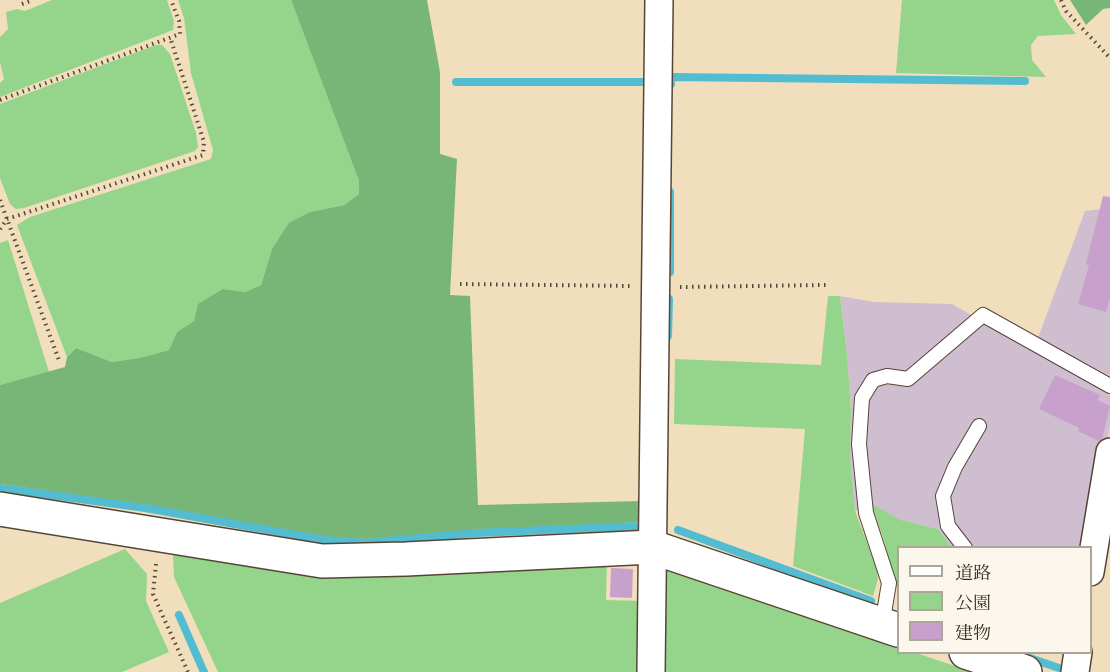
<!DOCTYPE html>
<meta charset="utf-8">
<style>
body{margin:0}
#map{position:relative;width:1110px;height:672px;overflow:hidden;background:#f0debc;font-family:"EB Garamond","Noto Serif JP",serif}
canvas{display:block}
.legend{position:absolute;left:897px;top:546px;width:195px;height:108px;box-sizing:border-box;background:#fbf7ec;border:2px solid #aea59a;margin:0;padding:8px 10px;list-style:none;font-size:18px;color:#3b2a1e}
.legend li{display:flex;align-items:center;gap:12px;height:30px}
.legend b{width:30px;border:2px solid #aea59a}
</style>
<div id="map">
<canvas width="1110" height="672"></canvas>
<ul class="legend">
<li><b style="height:8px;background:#fff"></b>道路</li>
<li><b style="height:16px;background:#95d58b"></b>公園</li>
<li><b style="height:16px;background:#c8a0cc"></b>建物</li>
</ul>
</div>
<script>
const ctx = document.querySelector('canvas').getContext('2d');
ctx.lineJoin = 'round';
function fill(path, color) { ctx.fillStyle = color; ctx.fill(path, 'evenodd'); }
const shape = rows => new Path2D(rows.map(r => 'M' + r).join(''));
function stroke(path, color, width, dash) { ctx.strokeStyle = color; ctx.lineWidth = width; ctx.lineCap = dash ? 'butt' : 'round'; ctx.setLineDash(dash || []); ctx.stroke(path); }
fill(shape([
 [1110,208,1110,376,1038,338,1085,211],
 [840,296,874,302,952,304,1110,395,1110,426,1087,547,951,547,938,529,901,520,871,505,855,511,850,455,851,410,847,355]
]), '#cfbdd0');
fill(shape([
 [52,0,167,0,174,21,173,30,0,97,0,83,4,79,0,62,0,37,8,29,6,12,17,9,25,11],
 [178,0,291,0,359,181,359,194,344,205,310,212,272,249,261,285,245,292,223,289,194,321,177,332,169,350,139,358,112,362,76,348,67,357,17,225,30,217,211,159,213,150,191,73,184,18],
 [902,0,1054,0,1061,15,1076,34,1038,36,1031,45,1032,60,1046,77,896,73],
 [156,45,162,45,170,54,196,133,198,147,195,151,24,208,16,209,10,204,0,178,0,104],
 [8,240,49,372,0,385,0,243],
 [828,296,840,296,847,355,851,410,850,455,855,511,877,569,878,579,873,596,793,566,805,429,674,424,675,359,821,365],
 [871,504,901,520,938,529,951,547,898,548,898,593,883,537],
 [125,549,147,574,146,601,169,652,122,672,0,672,0,603],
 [186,553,607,559,606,600,642,601,640,672,218,672,174,577,173,554],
 [666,566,898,647,898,652,916,653,973,672,657,672]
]), '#95d58b');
fill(shape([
 [291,0,427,0,440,72,440,154,457,159,450,295,470,296,478,505,640,501,640,522,366,539,325,538,145,505,0,484,0,385,65,367,67,357,76,348,112,362,139,358,169,350,177,332,194,321,198,304,223,289,245,292,261,285,272,249,289,223,310,212,344,205,359,194,359,181],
 [1070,0,1110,0,1110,8,1103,9,1086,25]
]), '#78b677');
stroke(shape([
 [456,82,645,82],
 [671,84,670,77,1025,81],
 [670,272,670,192],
 [668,336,669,299],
 [0,488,145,508,324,540,365,543,477,533,639,526],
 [678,530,871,601],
 [179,615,204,672],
 [1027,657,1059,668]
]), '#54bcd1', 8);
fill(shape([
 [1103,196,1110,197,1110,298,1106,312,1078,304,1089,265,1086,264],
 [1055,375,1100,395,1098,400,1110,406,1102,439,1099,441,1078,431,1079,428,1039,409],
 [611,568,633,569,632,598,610,597]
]), '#c8a0cc');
const service = shape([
 [965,548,948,526,943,496,955,467,979,426],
 [882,625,889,583,866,513,859,444,862,398,873,380,887,376,908,379,983,315,1110,386]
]);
const minor = shape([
 [1090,572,1110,452],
 [651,672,659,0],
 [1075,672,1078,652]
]);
const tertiary = shape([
 [0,509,322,561,406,559,652,547,898,630],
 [966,652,1025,672]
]);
stroke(service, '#564536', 16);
stroke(minor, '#564536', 30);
stroke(tertiary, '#564536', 36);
stroke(shape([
 [1061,0,1066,11,1110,58],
 [22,4,33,0],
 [0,100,180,34,179,21,171,0],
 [0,200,60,363],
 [0,229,7,219,203,155,204,142,170,37],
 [460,284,631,286],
 [680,287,827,285],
 [156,564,153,594,188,672]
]), '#564536', 4, [1.5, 4.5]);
stroke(service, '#fff', 14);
stroke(minor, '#fff', 27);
stroke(tertiary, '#fff', 33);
</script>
